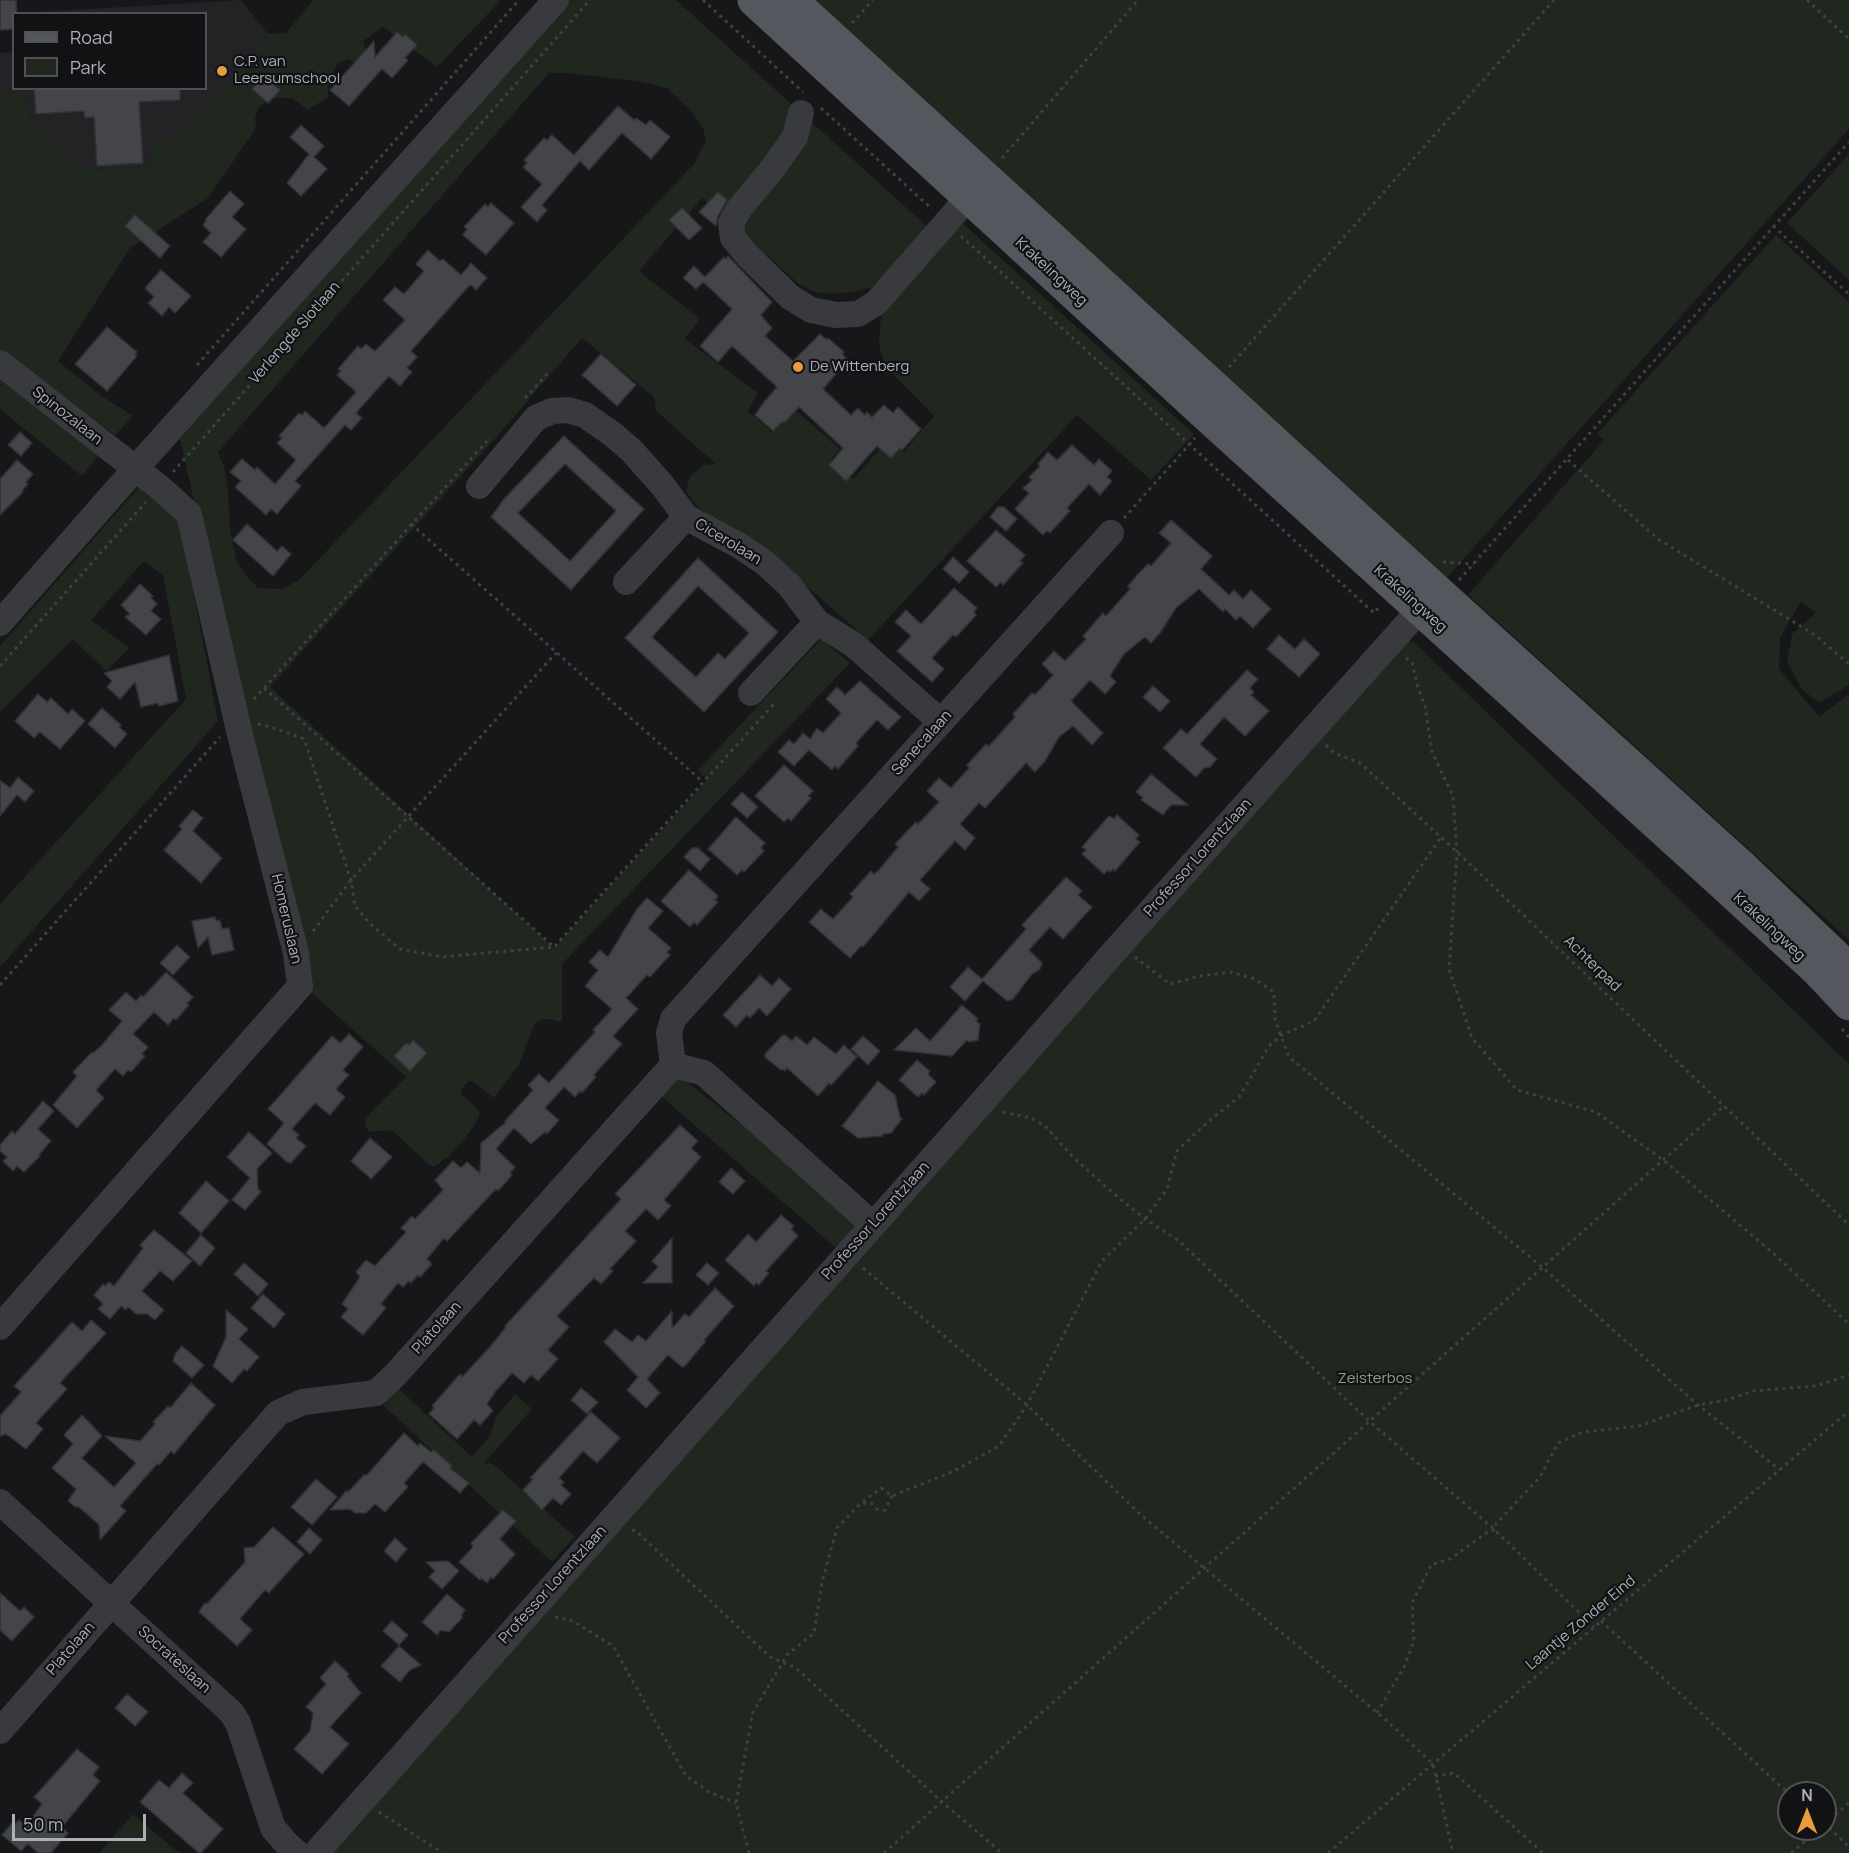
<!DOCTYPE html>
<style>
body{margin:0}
#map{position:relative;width:1849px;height:1853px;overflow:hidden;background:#171719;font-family:Manrope,sans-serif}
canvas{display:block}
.legend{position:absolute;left:12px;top:12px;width:195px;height:78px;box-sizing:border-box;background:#121214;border:2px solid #4f5156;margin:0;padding:8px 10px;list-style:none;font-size:18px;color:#aab0b8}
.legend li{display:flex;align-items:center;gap:12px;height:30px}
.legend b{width:30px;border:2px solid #4f5156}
.north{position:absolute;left:1777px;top:1781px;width:60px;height:60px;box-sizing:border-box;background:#121214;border:2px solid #4f5156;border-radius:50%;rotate:0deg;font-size:16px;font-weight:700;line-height:24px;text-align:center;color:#aab0b8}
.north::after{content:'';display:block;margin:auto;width:21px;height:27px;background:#e89b40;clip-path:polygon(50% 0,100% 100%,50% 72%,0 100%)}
.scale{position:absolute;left:12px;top:1814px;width:134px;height:27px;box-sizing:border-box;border:3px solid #aab0b8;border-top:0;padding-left:8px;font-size:18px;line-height:21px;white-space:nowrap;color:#aab0b8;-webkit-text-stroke:4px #121214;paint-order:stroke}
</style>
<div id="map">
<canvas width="1849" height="1853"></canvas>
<ul class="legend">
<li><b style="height:8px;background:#54575d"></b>Road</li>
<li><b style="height:16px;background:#1f271f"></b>Park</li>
</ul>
<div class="north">N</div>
<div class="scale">50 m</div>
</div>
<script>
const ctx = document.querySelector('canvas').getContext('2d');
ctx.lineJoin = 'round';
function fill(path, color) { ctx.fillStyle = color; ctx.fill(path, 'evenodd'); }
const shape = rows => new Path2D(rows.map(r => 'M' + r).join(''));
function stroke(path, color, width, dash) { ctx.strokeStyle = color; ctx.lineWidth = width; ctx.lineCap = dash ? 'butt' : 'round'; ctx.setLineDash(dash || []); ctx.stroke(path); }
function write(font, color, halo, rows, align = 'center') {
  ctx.font = font + ' Manrope,sans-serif'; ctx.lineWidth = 4.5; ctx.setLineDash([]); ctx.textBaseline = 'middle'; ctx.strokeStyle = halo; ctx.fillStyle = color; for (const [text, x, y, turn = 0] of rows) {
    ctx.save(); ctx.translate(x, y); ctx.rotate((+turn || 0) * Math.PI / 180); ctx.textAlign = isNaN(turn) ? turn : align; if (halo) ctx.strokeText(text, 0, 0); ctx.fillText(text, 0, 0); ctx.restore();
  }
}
fill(shape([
 [241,0,268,34,193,126,150,148,151,168,86,170,54,148,32,121,20,89,0,91,0,53,13,52,14,88,206,88,206,14,21,13]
]), '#232326');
fill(shape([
 [313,0,501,0,437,67,383,27,363,41,367,52,356,63,347,59,337,64,328,88,328,97,308,110,292,98,272,98,258,108,255,119,256,128,208,198,130,248,58,361,100,395,133,416,115,435,0,350,0,91,20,89,32,121,54,148,86,170,151,168,150,148,193,126,268,34,286,33],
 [570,0,676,0,929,228,873,287,854,292,830,294,815,292,800,285,702,198,639,271,700,319,685,339,758,393,748,411,772,432,793,408,840,449,831,459,853,479,889,439,904,452,934,416,893,374,883,360,879,344,881,316,889,303,958,219,1194,434,1151,480,1077,415,868,640,775,558,707,514,694,503,686,491,690,476,703,465,716,464,656,411,654,397,582,338,500,433,270,687,554,948,707,780,698,770,821,639,850,663,562,964,562,1022,549,1019,540,1020,534,1025,519,1065,494,1098,472,1081,469,1081,461,1089,462,1095,477,1108,480,1114,476,1123,462,1142,449,1156,434,1167,427,1163,392,1130,370,1132,366,1127,365,1121,371,1112,406,1077,314,995,304,983,180,439],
 [549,73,567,73,637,81,667,88,692,112,703,128,706,140,694,164,300,579,283,589,258,588,245,574,236,560,230,528,228,490,224,467,218,452],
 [801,0,1849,0,1849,129,1441,584],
 [1849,154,1849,280,1787,223],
 [1776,235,1849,302,1849,685,1819,703,1802,689,1787,662,1792,634,1816,613,1801,601,1780,638,1779,669,1819,717,1849,694,1849,940,1468,595,1604,440,1597,434],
 [0,374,100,454,82,476,0,409],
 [139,487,180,521,218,721,0,967,0,904,186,699,163,575,144,561,91,620,129,648,106,671,73,639,0,712,0,646],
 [1405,637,1411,642,1413,641,1849,1064,1849,1853,316,1853],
 [1789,1793,1825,1793,1825,1829,1789,1829],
 [679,1076,862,1219,836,1248,661,1096],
 [399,1389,472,1457,490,1436,496,1417,515,1394,532,1409,484,1463,493,1464,575,1537,552,1562,383,1405],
 [133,1814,179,1853,99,1853]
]), '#1f271f');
const building = shape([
 [0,0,16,0,17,14,14,14,14,29,0,30,0,0],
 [397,32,403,37,405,34,417,45,405,58,408,60,392,78,382,69,349,106,330,90,374,41,375,57,397,32],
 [264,76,280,90,268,103,252,89,264,76],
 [34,88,180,88,180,100,139,102,143,163,97,166,94,117,85,118,84,111,36,114,34,88],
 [618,106,634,120,636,118,646,125,650,120,670,137,651,159,622,133,589,170,580,161,542,205,547,210,537,222,521,207,542,184,523,167,527,163,524,160,544,138,547,140,552,135,574,155,618,106],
 [301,125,324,146,314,157,327,169,301,196,287,183,309,154,290,137,301,125],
 [230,191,244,204,232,217,246,229,221,257,203,242,211,233,203,225,206,221,205,220,230,191],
 [718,192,727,200,718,216,716,226,699,212,718,192],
 [491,203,514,223,486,255,463,235,467,229,464,227,485,204,488,207,491,203],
 [682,208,702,228,689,240,669,220,682,208],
 [135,215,170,246,160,258,125,226,135,215],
 [428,250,440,261,443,259,461,275,471,263,487,278,476,290,471,285,468,287,411,351,417,357,407,368,412,372,400,386,389,376,356,413,362,418,351,430,345,425,295,481,301,486,277,514,271,509,266,515,235,487,241,481,230,472,242,459,255,470,257,467,275,484,296,460,277,443,282,438,279,436,299,413,302,415,305,411,324,428,356,392,337,375,341,371,338,369,358,346,361,349,366,344,375,351,405,320,383,300,395,287,404,294,424,271,416,264,428,250],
 [728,256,772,302,761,315,772,328,765,336,793,361,820,334,827,340,828,338,844,352,842,354,848,360,823,389,851,415,858,408,865,415,867,412,872,417,884,405,893,413,898,407,921,429,902,450,900,448,891,458,877,446,846,481,829,465,843,448,799,407,785,422,782,422,773,431,755,415,764,402,777,387,732,346,718,362,700,346,732,309,703,282,696,289,683,278,694,266,705,277,724,257,726,259,728,256],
 [161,270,191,296,175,313,169,307,162,316,148,303,154,297,145,288,161,270],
 [107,327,137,352,135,354,137,356,107,391,75,364,107,327],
 [601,354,636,385,617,406,582,375,601,354],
 [20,432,32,443,21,456,8,445,20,432],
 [564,436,644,509,571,590,491,517,504,499,564,436],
 [565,464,616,511,570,561,518,513,565,464],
 [1072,445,1094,465,1099,459,1112,471,1107,477,1112,481,1100,495,1089,484,1067,508,1070,511,1050,533,1047,531,1043,535,1015,509,1029,493,1023,488,1032,480,1029,477,1040,466,1038,464,1048,452,1057,460,1072,445],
 [17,460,33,474,26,482,28,484,22,491,23,492,0,515,0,479,17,460],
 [998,507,1004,507,1017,519,1006,531,990,517,998,507],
 [1171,520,1212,556,1201,569,1229,595,1234,590,1243,599,1251,590,1271,609,1253,628,1240,616,1236,620,1225,609,1223,612,1199,589,1176,608,1160,633,1151,643,1145,637,1124,654,1110,676,1116,682,1105,694,1090,680,1071,701,1103,733,1092,745,1073,726,1059,737,1045,761,1035,772,1026,763,985,808,979,803,960,824,975,838,965,850,955,841,920,880,930,889,919,901,909,892,863,947,861,946,850,958,809,922,821,909,833,919,853,897,850,894,871,871,874,874,878,871,898,847,895,844,916,822,918,824,939,802,927,791,939,778,951,788,969,768,967,765,986,744,989,746,1015,717,1013,714,1032,693,1035,695,1053,675,1042,664,1054,651,1065,661,1086,639,1083,636,1103,613,1106,616,1130,589,1128,586,1138,574,1148,564,1151,566,1171,543,1159,533,1171,520],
 [247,524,277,551,282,546,291,554,273,576,233,540,247,524],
 [996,530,1025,555,1020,561,1023,563,1003,585,1001,582,996,587,967,561,996,530],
 [953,557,969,572,959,583,943,569,953,557],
 [698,558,778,632,704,712,625,638,698,558],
 [698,586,749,633,725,659,718,653,696,677,652,637,698,586],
 [140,584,153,596,151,598,157,604,151,611,161,619,146,635,125,617,130,614,121,605,140,584],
 [954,588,977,608,974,612,976,615,956,637,953,635,932,658,944,669,932,682,897,651,911,636,895,622,906,610,921,624,954,588],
 [1279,635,1295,649,1304,639,1320,654,1299,677,1267,649,1279,635],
 [169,655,178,701,159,706,158,703,141,707,135,682,120,699,107,687,112,681,104,673,169,655],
 [1247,670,1258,679,1250,688,1254,692,1251,695,1269,711,1245,736,1224,717,1200,744,1217,759,1210,767,1204,768,1196,777,1163,748,1181,729,1187,734,1247,670],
 [860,681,901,717,888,730,877,720,856,743,858,746,838,769,835,766,832,770,809,750,794,766,778,752,789,740,794,744,803,733,810,739,817,728,823,733,841,713,826,699,837,687,845,695,860,681],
 [1153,686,1170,701,1160,712,1143,697,1153,686],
 [38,694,47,702,51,698,68,714,72,709,85,721,60,749,40,732,34,738,15,721,38,694],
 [102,708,121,725,119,727,127,734,115,748,88,724,102,708],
 [784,765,813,791,808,796,811,798,791,821,788,818,784,822,755,796,784,765],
 [1151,774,1188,805,1171,805,1163,815,1141,800,1143,798,1136,792,1151,774],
 [18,777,34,791,25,802,17,795,0,816,0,780,10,788,18,777],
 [742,792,758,807,747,818,731,804,742,792],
 [193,810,203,818,193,831,222,858,201,883,164,850,182,829,179,826,193,810],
 [1117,815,1139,835,1136,839,1140,842,1115,871,1113,869,1110,872,1108,870,1104,874,1082,854,1086,850,1082,847,1107,818,1110,816,1114,819,1117,815],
 [736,817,765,843,761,848,764,851,744,872,742,870,737,875,708,849,736,817],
 [692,848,698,848,710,859,700,871,684,857,692,848],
 [689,870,718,896,715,900,718,902,707,914,697,925,694,922,690,927,661,901,689,870],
 [1066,877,1082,891,1078,895,1092,907,1063,939,1050,927,1029,950,1042,963,1040,969,1032,974,1013,999,1007,1001,983,981,965,1001,950,987,968,967,982,979,1026,929,1022,925,1066,877],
 [647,898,663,911,648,928,671,948,667,952,670,955,650,977,647,975,626,998,638,1009,613,1036,622,1044,599,1069,594,1075,596,1077,582,1093,580,1091,575,1097,564,1087,545,1108,559,1120,547,1134,545,1132,531,1144,514,1128,496,1149,515,1167,510,1173,512,1175,498,1191,496,1189,447,1241,444,1238,427,1259,432,1264,420,1277,418,1275,411,1283,409,1281,403,1287,398,1283,381,1304,386,1308,363,1335,341,1317,348,1309,342,1304,360,1277,356,1272,366,1260,375,1266,406,1232,401,1228,412,1216,415,1219,443,1190,435,1180,453,1161,461,1168,467,1162,480,1173,481,1143,506,1122,505,1121,533,1090,528,1085,539,1074,549,1083,595,1032,593,1030,612,1009,585,986,598,970,589,962,600,950,608,957,637,909,647,898],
 [215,917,216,921,220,920,222,929,229,928,234,950,212,955,208,937,198,948,192,921,215,917],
 [177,945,190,957,173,975,160,963,177,945],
 [166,972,193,997,187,1004,189,1005,176,1020,174,1018,168,1025,154,1012,133,1034,148,1047,142,1054,145,1056,131,1072,128,1070,123,1076,115,1069,96,1090,104,1098,77,1128,53,1105,77,1076,73,1072,92,1052,93,1053,102,1045,122,1021,109,1010,126,992,136,1001,141,995,143,997,166,972],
 [760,975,772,986,779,978,791,989,767,1016,759,1008,750,1018,747,1015,736,1027,723,1015,760,975],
 [962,1005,978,1019,976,1021,980,1024,978,1040,969,1042,967,1040,952,1056,894,1050,916,1028,930,1041,962,1005],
 [349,1034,363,1047,343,1070,349,1075,336,1089,345,1097,330,1115,315,1103,292,1129,299,1135,296,1138,306,1146,291,1163,287,1162,267,1144,284,1123,268,1109,332,1036,340,1043,349,1034],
 [785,1035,792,1041,796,1036,807,1045,814,1037,836,1054,844,1045,857,1057,833,1083,831,1085,829,1083,818,1096,787,1068,785,1071,782,1069,781,1070,765,1057,765,1054,782,1036,785,1035],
 [863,1036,880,1051,868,1065,851,1049,863,1036],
 [413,1040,427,1053,410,1071,394,1056,406,1043,409,1045,413,1040],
 [917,1060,930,1071,928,1074,936,1082,924,1095,922,1093,918,1097,899,1080,917,1060],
 [878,1081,895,1095,900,1117,902,1119,891,1133,883,1134,883,1136,858,1138,842,1126,878,1081],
 [43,1101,54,1111,38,1129,51,1141,39,1155,40,1156,24,1172,17,1166,13,1171,3,1161,7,1157,0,1151,0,1145,12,1131,15,1134,43,1101],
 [680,1125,698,1141,691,1148,701,1157,664,1200,671,1206,658,1220,646,1209,625,1231,636,1241,610,1269,613,1271,601,1284,594,1278,557,1316,569,1327,548,1350,558,1359,538,1381,531,1375,524,1383,512,1373,495,1392,487,1404,493,1411,480,1425,474,1420,457,1439,429,1414,434,1408,432,1406,460,1374,462,1377,489,1348,506,1327,505,1326,621,1199,615,1194,680,1125],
 [249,1132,272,1153,257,1169,258,1189,261,1192,245,1210,232,1200,250,1178,227,1157,249,1132],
 [370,1138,392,1157,371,1179,351,1161,370,1138],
 [731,1168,745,1181,733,1194,719,1182,731,1168],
 [206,1181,229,1201,201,1233,179,1213,206,1181],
 [781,1215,794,1226,791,1229,798,1236,766,1271,769,1273,759,1285,756,1283,754,1286,725,1260,748,1234,756,1242,781,1215],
 [154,1230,192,1261,173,1281,160,1271,142,1291,164,1310,155,1320,147,1314,136,1314,128,1307,126,1310,121,1306,110,1319,98,1309,103,1304,94,1295,103,1284,105,1286,109,1282,114,1286,143,1248,140,1245,154,1230],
 [201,1235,215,1248,200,1266,186,1253,201,1235],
 [672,1238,672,1283,643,1283,658,1267,652,1261,672,1238],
 [244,1263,268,1284,258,1296,234,1274,244,1263],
 [707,1263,719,1273,708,1285,696,1275,707,1263],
 [715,1288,734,1306,705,1339,705,1342,685,1366,682,1367,668,1355,647,1379,660,1393,646,1408,627,1390,638,1377,604,1342,615,1329,632,1342,638,1335,646,1341,672,1311,672,1328,685,1314,689,1317,715,1288],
 [263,1294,285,1314,274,1328,251,1308,263,1294],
 [226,1310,248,1329,239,1339,259,1357,247,1371,244,1369,232,1383,213,1366,226,1337,226,1310],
 [91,1320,106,1333,60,1383,67,1389,36,1423,43,1429,26,1449,6,1434,0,1436,0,1416,21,1392,14,1386,72,1322,82,1331,91,1320],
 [182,1346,204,1365,192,1378,173,1361,175,1354,182,1346],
 [191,1383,215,1405,174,1454,171,1451,159,1465,157,1464,120,1506,126,1511,100,1540,99,1525,79,1507,75,1507,68,1501,76,1489,52,1468,73,1444,64,1435,82,1415,102,1436,82,1458,114,1487,136,1463,105,1436,140,1441,155,1424,153,1422,168,1406,170,1408,191,1383],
 [581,1388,598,1402,587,1414,571,1400,581,1388],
 [591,1412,620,1438,597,1463,583,1451,559,1478,564,1482,561,1485,571,1494,561,1505,553,1498,542,1510,523,1490,533,1479,530,1478,591,1412],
 [404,1433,418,1446,420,1443,431,1452,434,1450,452,1466,450,1468,469,1483,460,1493,423,1462,404,1483,408,1487,385,1512,375,1504,366,1513,355,1513,350,1509,330,1510,346,1491,348,1492,364,1475,367,1475,404,1433],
 [316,1479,337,1497,312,1525,291,1507,316,1479],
 [503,1510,516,1521,500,1539,515,1554,493,1579,491,1577,487,1583,481,1578,480,1580,459,1562,473,1547,471,1543,503,1510],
 [273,1527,304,1554,269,1593,265,1590,240,1619,252,1630,237,1646,199,1612,204,1604,208,1603,245,1562,244,1548,254,1547,273,1527],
 [309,1528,322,1540,310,1554,297,1542,309,1528],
 [395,1538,407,1549,396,1562,384,1551,395,1538],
 [448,1561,459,1571,442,1589,429,1577,435,1571,426,1562,448,1561],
 [0,1593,20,1611,24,1607,34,1617,12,1641,0,1630,0,1593],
 [447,1594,465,1610,462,1614,462,1618,449,1632,441,1630,437,1635,422,1622,447,1594],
 [392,1621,408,1635,399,1645,383,1631,392,1621],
 [399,1646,421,1665,410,1670,400,1682,381,1666,399,1646],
 [335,1661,349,1674,347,1676,361,1693,330,1727,349,1744,322,1774,294,1749,310,1731,313,1713,306,1707,326,1684,320,1678,335,1661],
 [127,1694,148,1712,135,1726,115,1708,127,1694],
 [77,1749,99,1767,93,1775,100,1781,62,1827,68,1833,51,1853,38,1853,28,1844,21,1851,2,1835,12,1823,14,1825,19,1820,26,1826,42,1804,34,1797,77,1749],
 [182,1773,193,1783,183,1793,223,1829,201,1853,199,1853,140,1802,159,1780,169,1788,182,1773]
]);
fill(building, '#444549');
stroke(building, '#313235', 1.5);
stroke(shape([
 [703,0,803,92],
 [1807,0,1849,39],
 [852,23,873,0],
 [821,108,932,209],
 [1002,158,1138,0],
 [1773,226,1849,294],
 [961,236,1374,613,1380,606],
 [197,365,519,0],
 [1229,367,1554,0],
 [525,398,547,374],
 [1568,460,1658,539,1815,635,1849,664],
 [173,472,590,0],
 [1124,518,1195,438],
 [411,524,703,782],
 [1443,562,1474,564],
 [1459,580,1849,142],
 [1406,658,1412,662,1418,688,1425,706,1432,752,1453,796,1457,852,1449,969,1472,1038,1517,1090,1596,1112,1663,1160,1773,1253,1849,1324],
 [0,666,146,502],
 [264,688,554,947,774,704,772,702],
 [254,699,487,441],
 [258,724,277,729,304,739,351,880,355,906,370,924,400,949,442,957,553,947],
 [1326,745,1334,753,1360,763,1457,852,1849,1225],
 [313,931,351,880,556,653],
 [1135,957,1170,984,1200,976,1231,972,1255,979,1274,992,1275,1020,1289,1057,1542,1267,1698,1405,1780,1470],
 [0,985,220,737],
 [1842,1029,1849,1037],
 [1003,1112,1031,1118,1045,1126,1073,1157,1114,1194,1145,1219,1179,1241,1369,1421,1495,1530,1594,1627],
 [863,1268,1027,1405,1141,1515,1386,1720,1433,1764,1453,1853],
 [863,1503,871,1503,877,1509,885,1510,892,1496],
 [632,1530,636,1531,770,1657,796,1668,941,1801,1002,1853],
 [555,1617,573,1621,613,1646,686,1776,709,1792,736,1803],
 [1601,1621,1789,1794],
 [1377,1713,1405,1665,1414,1641,1412,1603,1431,1565,1450,1559,1489,1531,1495,1530,1496,1524,1540,1477,1558,1443,1583,1432,1639,1426,1698,1405,1727,1400,1753,1391,1816,1386,1849,1375],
 [1435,1776,1454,1773,1543,1853],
 [1849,1803,1825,1824,1849,1847],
 [379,1812,443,1853],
 [749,1853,736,1803,753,1712,787,1655,814,1633,822,1582,837,1528,861,1503,881,1488,892,1496,954,1471,999,1446,1027,1405,1102,1261,1145,1219,1167,1189,1177,1151,1208,1122,1240,1096,1269,1046,1282,1035,1314,1021,1441,837],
 [884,1853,1724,1106],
 [1328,1853,1849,1411],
 [1791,1853,1820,1829]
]), '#3e4145', 3, [3, 4.5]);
stroke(shape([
 [801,113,795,137,773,168,739,209,731,223,733,238,748,256,790,297,811,310,836,315,858,314,876,303,980,184],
 [0,363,159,487,189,514,241,739,296,953,300,986,0,1327],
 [479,486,536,418,552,411,568,410,585,415,611,433,631,450,663,486,686,517,740,546,765,563,789,585,817,622,854,645,941,722],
 [626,582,686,517],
 [0,623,135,469,556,0],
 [751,693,817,622],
 [673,1065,669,1033,673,1019,1111,533],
 [0,1502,231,1712,238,1723,273,1828,285,1842,297,1853],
 [0,1731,278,1413,303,1402,376,1393,396,1374,673,1065,704,1073,872,1224],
 [316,1853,977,1108,1120,945,1433,595]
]), '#383a3e', 26);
stroke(shape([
 [754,0,1214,422,1722,883,1816,969,1849,1004],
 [791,0,1437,591,1741,866,1849,969]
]), '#54575d', 33);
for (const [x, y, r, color] of [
 [222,71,6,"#e89b40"],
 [798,367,6,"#e89b40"]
]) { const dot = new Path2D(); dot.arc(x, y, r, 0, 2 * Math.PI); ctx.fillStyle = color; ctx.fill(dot); stroke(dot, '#121214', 2); }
write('15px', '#aab0b8', '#121214', [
 ["C.P. van",234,62],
 ["Leersumschool",234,79],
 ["De Wittenberg",810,367]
], 'left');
write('15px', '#aab0b8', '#121214', [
 ["Krakelingweg",1051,272,43],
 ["Verlengde Slotlaan",295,333,-49],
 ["Spinozalaan",67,416,38],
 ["Cicerolaan",728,542,31],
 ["Krakelingweg",1410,599,42],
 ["Senecalaan",922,743,-48],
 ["Professor Lorentzlaan",1198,858,-48],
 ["Homeruslaan",286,919,77],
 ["Krakelingweg",1769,927,43],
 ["Achterpad",1592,964,44],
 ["Professor Lorentzlaan",876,1221,-48],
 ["Platolaan",437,1328,-48],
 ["Professor Lorentzlaan",553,1585,-48],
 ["Laantje Zonder Eind",1581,1623,-40],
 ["Platolaan",71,1649,-49],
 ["Socrateslaan",174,1660,42]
]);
write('15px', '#84a282', '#121214', [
 ["Zeisterbos",1375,1379]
]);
</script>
